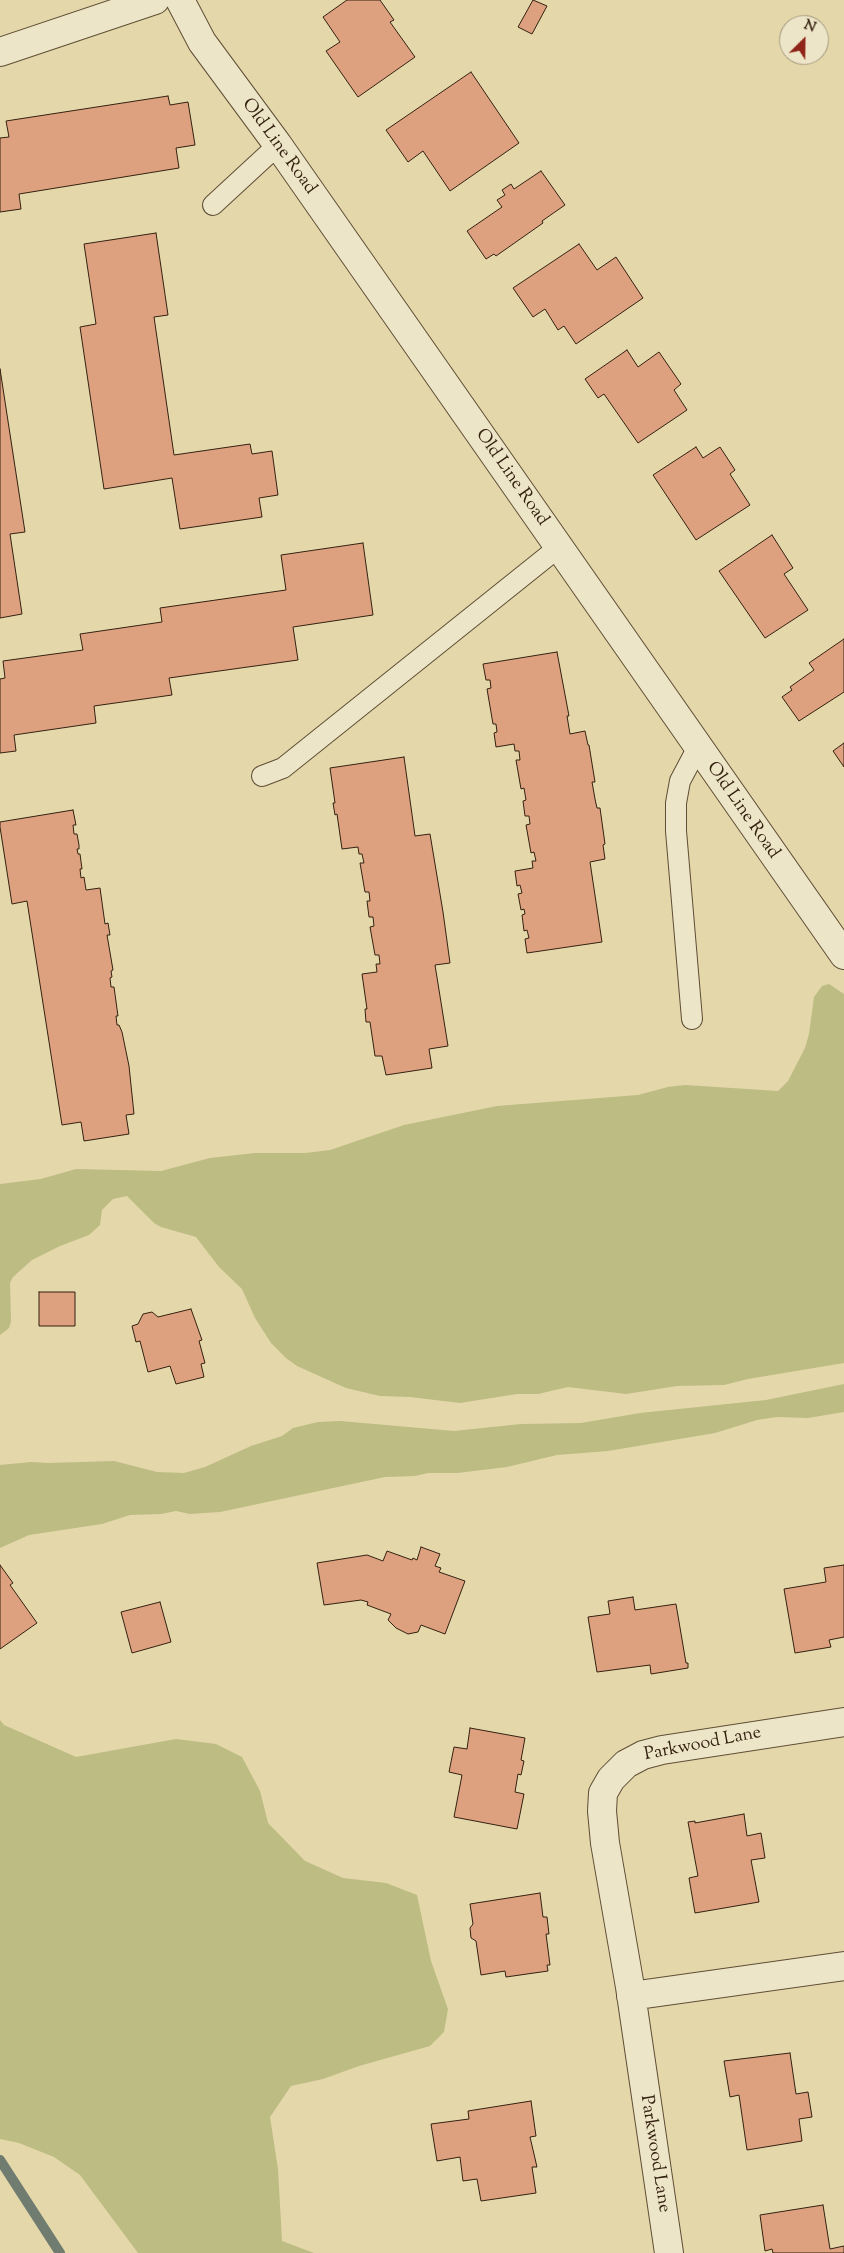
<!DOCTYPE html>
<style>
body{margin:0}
#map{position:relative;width:844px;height:2253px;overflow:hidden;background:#e4d7aa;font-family:"Sorts Mill Goudy",serif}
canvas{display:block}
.north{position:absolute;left:779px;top:15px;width:50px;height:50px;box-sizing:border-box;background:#ede5c8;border:1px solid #a3977e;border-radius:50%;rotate:23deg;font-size:14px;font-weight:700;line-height:20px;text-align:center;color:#332110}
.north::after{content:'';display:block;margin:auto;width:18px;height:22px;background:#8f2418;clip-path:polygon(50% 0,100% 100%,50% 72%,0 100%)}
</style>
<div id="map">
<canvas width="844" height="2253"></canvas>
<div class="north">N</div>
</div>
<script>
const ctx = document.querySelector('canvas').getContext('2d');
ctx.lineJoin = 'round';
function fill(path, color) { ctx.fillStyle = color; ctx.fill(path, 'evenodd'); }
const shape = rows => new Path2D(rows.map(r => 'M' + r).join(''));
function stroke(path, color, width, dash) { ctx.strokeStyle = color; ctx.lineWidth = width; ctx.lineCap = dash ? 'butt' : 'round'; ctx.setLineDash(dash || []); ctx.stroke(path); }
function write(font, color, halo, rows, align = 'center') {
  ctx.font = font + ' "Sorts Mill Goudy",serif'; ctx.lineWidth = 5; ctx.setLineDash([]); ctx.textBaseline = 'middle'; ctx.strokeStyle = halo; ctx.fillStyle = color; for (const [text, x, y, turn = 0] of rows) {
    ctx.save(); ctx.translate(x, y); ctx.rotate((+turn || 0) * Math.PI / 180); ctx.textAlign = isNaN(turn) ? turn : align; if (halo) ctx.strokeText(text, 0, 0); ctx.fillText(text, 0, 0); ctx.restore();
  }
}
fill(shape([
 [829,984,844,994,844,1363,748,1379,724,1385,677,1386,626,1394,568,1387,538,1394,517,1394,460,1403,410,1397,380,1396,346,1388,297,1366,286,1358,271,1343,255,1318,242,1289,219,1267,196,1237,161,1227,154,1223,127,1196,113,1199,102,1210,100,1225,89,1235,60,1246,32,1260,13,1277,10,1283,11,1321,9,1328,0,1335,0,1184,41,1179,76,1169,161,1171,210,1158,255,1153,305,1153,330,1150,404,1125,497,1106,638,1095,668,1087,685,1085,778,1091,788,1081,805,1048,809,1034,814,997,822,986],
 [844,1384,844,1412,808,1418,777,1417,757,1420,715,1433,608,1451,557,1455,507,1467,457,1473,428,1473,415,1476,385,1477,220,1512,190,1514,176,1511,161,1514,130,1515,102,1524,29,1535,0,1548,0,1465,31,1462,48,1463,114,1461,157,1472,184,1473,205,1467,251,1446,282,1436,293,1428,318,1422,340,1421,454,1431,521,1424,581,1423,640,1413,766,1400],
 [0,1720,4,1725,76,1757,176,1739,216,1744,242,1757,260,1791,268,1823,305,1861,343,1878,386,1883,417,1895,431,1961,448,2009,444,2032,430,2046,359,2066,323,2079,291,2086,270,2117,278,2169,282,2241,314,2253,138,2253,80,2175,54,2157,19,2143,0,2139]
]), '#bcbc83');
stroke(shape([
 [0,2160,60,2253]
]), '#6f7c6f', 10);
const building = shape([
 [347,0,380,0,394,20,390,22,415,57,358,97,326,51,340,42,323,17,347,0],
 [533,0,547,6,532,34,518,27,533,0],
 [471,72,519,143,450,191,423,151,408,162,386,130,471,72],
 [168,96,170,105,188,102,195,145,176,148,179,168,19,194,21,209,0,212,0,138,9,137,6,121,168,96],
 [541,171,565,205,542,221,543,223,496,256,494,254,486,259,467,231,502,207,497,200,505,195,502,190,511,184,514,189,541,171],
 [156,233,168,315,154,317,174,455,250,444,252,454,272,451,278,495,259,498,262,517,180,529,172,478,104,489,80,327,96,324,84,244,156,233],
 [579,244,597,270,616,257,643,298,576,344,564,326,558,330,545,309,533,317,513,288,579,244],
 [627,350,638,367,659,352,681,384,674,390,687,410,638,443,604,394,598,398,585,379,627,350],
 [0,369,25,532,10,534,22,614,0,618,0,369],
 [696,447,703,458,720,447,735,470,730,474,750,505,696,540,653,475,696,447],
 [772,535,793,568,784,574,808,610,765,638,719,571,772,535],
 [363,543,373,615,293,627,298,660,169,678,172,695,94,706,96,723,14,735,16,751,0,753,0,679,5,678,3,661,83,650,80,634,162,622,160,608,286,590,281,555,363,543],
 [844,639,844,692,799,721,782,697,792,690,790,687,814,670,809,663,844,639],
 [557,652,569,716,567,716,570,734,585,731,588,745,589,745,595,782,592,782,595,799,597,808,600,808,605,844,603,845,605,859,590,862,602,942,527,953,525,939,529,938,527,930,524,931,522,915,525,914,524,909,521,910,518,894,522,893,520,885,517,886,515,871,533,868,532,861,536,861,534,852,531,853,526,825,530,824,529,816,525,816,523,801,526,800,524,788,521,789,516,760,520,760,519,751,515,751,514,744,496,747,494,733,497,732,496,724,493,724,487,689,491,688,490,680,486,680,483,664,557,652],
 [844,743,844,767,833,751,844,743],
 [404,757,415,836,430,834,443,912,450,963,435,965,448,1046,429,1049,432,1068,386,1075,382,1056,375,1056,370,1022,366,1022,365,1009,367,1009,362,974,377,972,376,964,380,964,379,955,375,955,370,927,374,926,373,917,369,917,367,901,370,901,369,892,365,892,360,863,364,863,362,854,359,854,358,847,342,849,337,814,335,815,333,803,335,803,330,768,404,757],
 [73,810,76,825,73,825,74,834,77,834,79,845,79,849,77,849,78,854,80,854,82,869,80,869,81,878,84,877,86,890,100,888,105,924,108,923,110,935,107,935,113,970,111,971,112,977,110,978,111,987,114,987,118,1016,116,1016,117,1025,119,1025,122,1032,129,1066,134,1114,126,1115,129,1134,84,1141,81,1122,62,1125,27,901,12,904,0,827,0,822,73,810],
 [39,1292,75,1292,75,1326,39,1326,39,1292],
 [191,1309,202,1340,199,1341,205,1363,201,1364,204,1377,176,1384,170,1366,148,1372,140,1341,136,1342,132,1326,138,1324,143,1314,152,1312,158,1317,191,1309],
 [421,1547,440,1554,435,1566,441,1568,439,1572,465,1581,445,1634,421,1625,418,1632,408,1634,396,1628,388,1620,391,1614,367,1605,368,1602,361,1600,324,1605,317,1563,367,1555,383,1561,387,1551,412,1560,413,1558,417,1560,421,1547],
 [0,1565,13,1583,10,1585,37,1623,0,1649,0,1565],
 [844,1565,844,1637,829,1640,831,1647,795,1653,784,1589,826,1582,824,1568,844,1565],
 [633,1597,635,1610,676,1604,686,1663,688,1663,688,1668,651,1674,650,1665,597,1672,588,1617,610,1614,608,1601,633,1597],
 [160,1602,171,1642,132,1653,121,1612,160,1602],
 [470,1728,525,1738,521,1760,524,1761,521,1775,518,1774,515,1792,524,1794,517,1829,454,1817,462,1775,449,1772,454,1747,467,1749,470,1728],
 [744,1814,747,1836,761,1833,765,1858,751,1860,759,1902,695,1913,689,1878,698,1876,688,1822,695,1821,695,1823,744,1814],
 [540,1893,543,1917,547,1917,549,1934,546,1934,550,1965,547,1965,548,1971,506,1977,505,1971,481,1975,476,1941,471,1938,470,1928,473,1924,470,1904,540,1893],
 [790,2053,796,2094,808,2092,812,2117,799,2119,802,2141,747,2150,739,2095,730,2097,724,2061,790,2053],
 [531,2101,536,2136,530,2137,537,2167,532,2167,536,2193,481,2201,477,2179,463,2181,460,2157,437,2161,431,2124,469,2119,468,2111,531,2101],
 [823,2205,830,2249,844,2246,844,2253,773,2253,772,2249,765,2251,760,2215,823,2205]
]);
fill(building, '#dea17f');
stroke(building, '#332110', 1);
const service = shape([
 [213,205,278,145],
 [262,776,283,768,559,547],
 [692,1019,676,831,676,803,680,781,698,747]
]);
const minor = shape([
 [180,0,202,42,278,145,844,955],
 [0,52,155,0],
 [631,1996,844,1966],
 [669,2253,630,1987,605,1843,602,1811,603,1793,611,1779,626,1764,643,1755,662,1750,844,1722]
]);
stroke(service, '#5f4e36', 22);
stroke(minor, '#5f4e36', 30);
stroke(service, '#ede5c8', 20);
stroke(minor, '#ede5c8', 28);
write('18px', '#332110', '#ede5c8', [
 ["Old Line Road",278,147,54],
 ["Old Line Road",511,478,55],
 ["Old Line Road",742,811,55],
 ["Parkwood Lane",703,1745,-11],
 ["Parkwood Lane",654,2154,81]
]);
</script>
